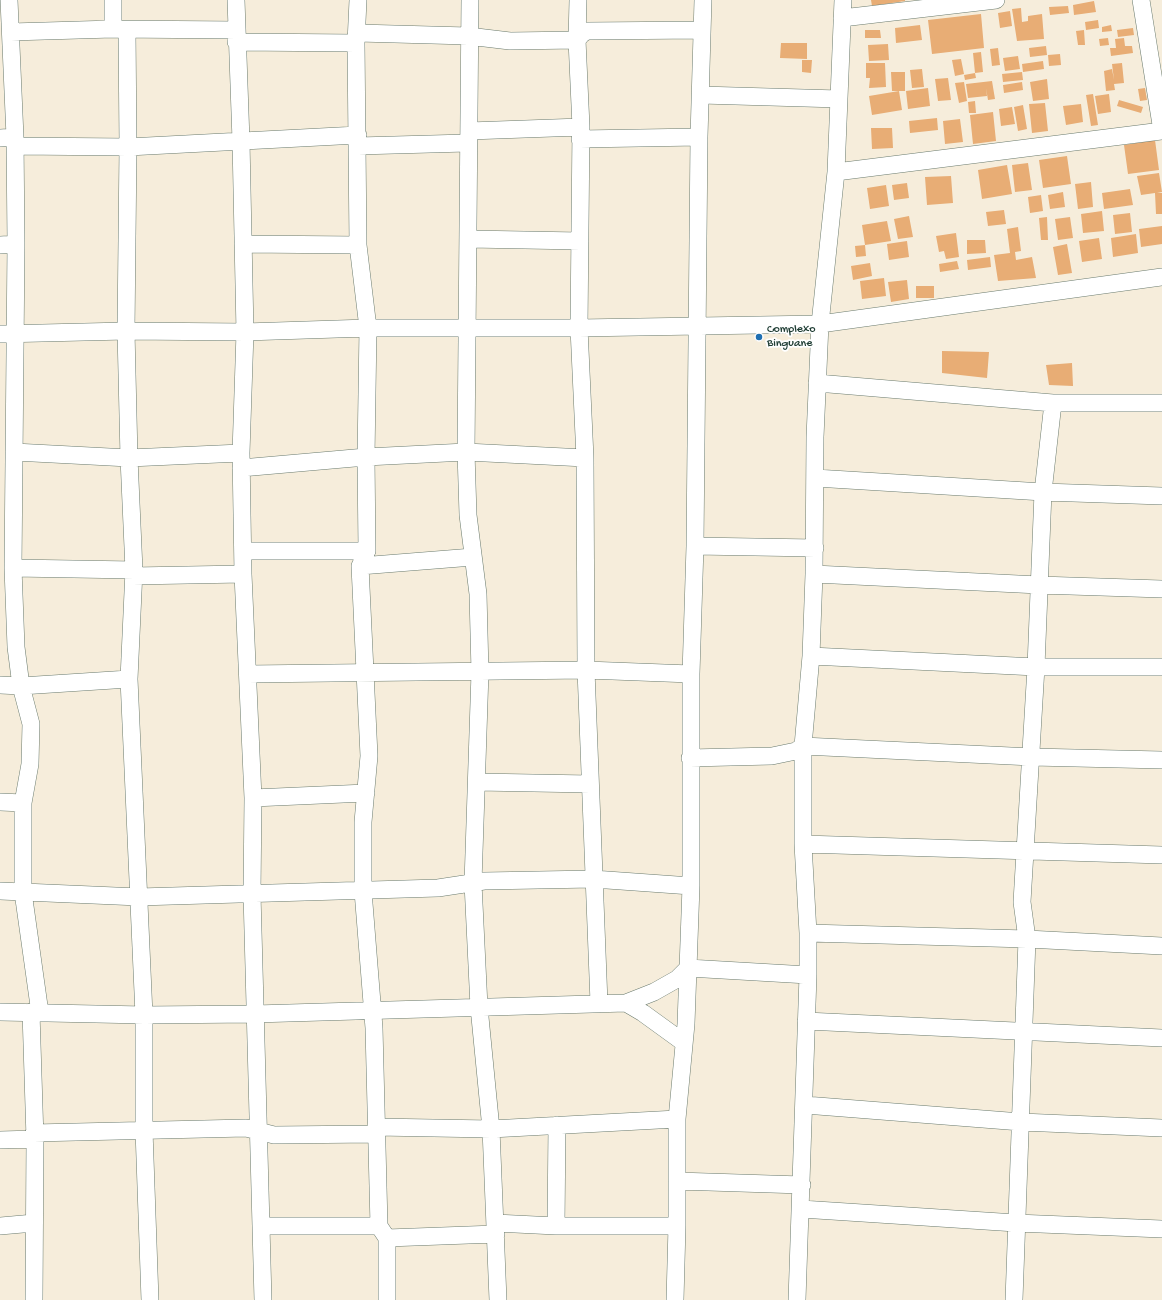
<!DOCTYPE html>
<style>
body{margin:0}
canvas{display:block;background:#f6eddb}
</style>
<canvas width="1162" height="1300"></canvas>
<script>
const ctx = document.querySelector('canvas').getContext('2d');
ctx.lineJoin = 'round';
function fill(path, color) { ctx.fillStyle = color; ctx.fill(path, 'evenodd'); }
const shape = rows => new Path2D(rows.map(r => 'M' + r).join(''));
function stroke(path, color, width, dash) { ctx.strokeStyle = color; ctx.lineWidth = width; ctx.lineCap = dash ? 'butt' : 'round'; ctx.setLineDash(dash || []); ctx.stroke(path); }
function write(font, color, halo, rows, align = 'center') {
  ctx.font = font + ' "Gochi Hand",sans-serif'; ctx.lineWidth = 3.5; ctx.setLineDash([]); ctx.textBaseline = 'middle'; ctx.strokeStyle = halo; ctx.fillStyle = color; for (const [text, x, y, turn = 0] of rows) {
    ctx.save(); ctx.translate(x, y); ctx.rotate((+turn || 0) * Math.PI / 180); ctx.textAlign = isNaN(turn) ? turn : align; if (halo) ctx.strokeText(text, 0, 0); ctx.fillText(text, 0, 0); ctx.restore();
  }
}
fill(shape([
 [871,0,905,0,905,1,872,6],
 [1094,1,1096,12,1074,15,1073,5],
 [1068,6,1069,13,1050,15,1049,7],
 [1021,8,1022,22,1028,21,1028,16,1042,14,1044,39,1017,41,1012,9],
 [1010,11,1012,26,1000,28,998,13],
 [981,14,984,48,932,54,928,20],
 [1098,20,1099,28,1086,30,1085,22],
 [920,25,922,40,896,43,895,28],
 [1111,25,1112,31,1102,32,1102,27],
 [1133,28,1134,35,1118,37,1117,30],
 [865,30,880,30,881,38,865,38],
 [1084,30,1085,45,1078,45,1076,31],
 [1108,38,1109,45,1100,46,1099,39],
 [1124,38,1125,46,1132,46,1133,53,1111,56,1110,48,1116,48,1115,39],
 [781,43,807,43,807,59,780,58],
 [888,44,889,60,869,61,868,45],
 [1046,46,1047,55,1030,57,1029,48],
 [998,48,1000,65,992,66,990,49],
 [981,52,983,72,975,73,976,78,965,80,964,75,975,73,973,53],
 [1060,54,1061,65,1049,66,1048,55],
 [1018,56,1020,69,1005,71,1003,58],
 [961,59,964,74,955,76,952,60],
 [802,60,812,60,811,73,802,72],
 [1043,61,1044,69,1023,72,1022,64],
 [866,63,885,63,886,87,869,88,870,78,866,78],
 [1122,63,1124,83,1114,84,1115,90,1106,91,1104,71,1112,69,1114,80,1112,64],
 [922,69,924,87,912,88,910,70],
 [891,72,905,72,905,91,892,91],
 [1022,72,1023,80,1003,82,1002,74],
 [948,78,951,100,938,101,935,79],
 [1047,79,1049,99,1033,101,1030,82],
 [992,81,995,99,988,100,986,88,987,96,968,98,966,84],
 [964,82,967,101,959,103,955,83],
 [1022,82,1023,90,1004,93,1003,85],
 [928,88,930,106,908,109,906,91],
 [1145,88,1147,100,1140,101,1138,89],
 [899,91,902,110,872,115,869,96],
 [1093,94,1098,125,1091,126,1086,95],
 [1109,94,1111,112,1098,114,1095,96],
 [1119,100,1143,107,1141,113,1117,106],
 [975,101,976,113,969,113,968,102],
 [1045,103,1048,131,1032,133,1029,104],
 [1081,104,1083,122,1066,125,1063,106],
 [1023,105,1027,129,1018,131,1014,107],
 [1012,107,1015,124,1001,126,999,109],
 [993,112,996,141,973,144,970,115],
 [937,118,938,130,910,133,909,121],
 [960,119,963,142,945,144,943,121],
 [871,128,892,128,893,148,872,149],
 [1155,140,1159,170,1128,174,1124,145],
 [1067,156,1071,184,1043,188,1039,160],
 [1028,163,1032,190,1015,192,1012,165],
 [1007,165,1012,194,982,199,978,170],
 [1159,173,1162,192,1157,193,1162,193,1162,214,1156,214,1155,193,1141,195,1137,176],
 [951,176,953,203,927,205,925,177],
 [1091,182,1093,207,1078,209,1075,184],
 [907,183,909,198,894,200,892,185],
 [886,185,889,206,870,209,867,188],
 [1130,189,1133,205,1104,209,1102,193],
 [1063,192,1065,207,1050,209,1048,195],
 [1041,195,1043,211,1030,213,1028,197],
 [1004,210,1006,224,988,226,986,212],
 [1102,211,1104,231,1083,233,1081,214],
 [1130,213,1132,232,1115,234,1113,215],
 [909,216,913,237,898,239,894,219],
 [1047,217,1048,240,1041,240,1039,218],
 [1070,217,1073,238,1058,240,1055,219],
 [887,221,891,241,865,245,862,225],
 [1162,226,1162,244,1141,247,1139,229],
 [1018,227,1021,251,1015,252,1016,260,1032,257,1036,278,998,281,994,255,1010,253,1007,229],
 [956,233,959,257,946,259,944,251,939,252,936,236],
 [1136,234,1138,253,1113,257,1111,238],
 [1099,238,1102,259,1082,262,1079,241],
 [967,240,985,240,986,253,967,254],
 [907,241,909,257,889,260,887,244],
 [1067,244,1072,273,1058,275,1053,247],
 [865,245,866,256,856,257,855,246],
 [990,257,991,267,968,270,967,260],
 [957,261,959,269,940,272,939,264],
 [870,263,872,276,853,280,851,266],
 [884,278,886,296,862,299,860,281],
 [907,280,909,299,891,302,888,282],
 [916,286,934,286,934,298,916,298],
 [942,351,989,352,987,378,942,373],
 [1072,363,1073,386,1049,385,1046,365]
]), '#e8ad75');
const minor = shape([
 [9,0,15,137,16,244,13,568,16,647,21,686,31,724,30,764,23,803,23,892,40,1013],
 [236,0,241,141,245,332,241,453,243,574,253,798,252,894,263,1300],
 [358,0,356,43,358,245,368,328,366,457,367,551,360,566,369,756,363,822,363,891,374,1028,379,1226,387,1238,387,1300],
 [470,0,466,452,468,515,478,594,480,672,473,883,479,1007,491,1129,498,1300],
 [578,0,577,40,581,127,579,328,585,458,586,670,599,1003],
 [1141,0,1162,131],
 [842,18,996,0],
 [113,29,113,0],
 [127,30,128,147,126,331,129,458,134,570,129,679,144,1015,144,1130,150,1300],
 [11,32,113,29,237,30],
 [358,33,468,36,510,41,577,40,582,34,587,31,701,30],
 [236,42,356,43],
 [701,95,839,99],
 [469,131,581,127],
 [0,138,15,137],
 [580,139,699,137],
 [15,146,128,147,358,135],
 [358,146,467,143],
 [836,172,1162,131],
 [469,239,580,241],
 [243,244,358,245],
 [0,245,16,244],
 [0,334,126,331,245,332,368,328,579,328,820,324,1162,277],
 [817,383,1053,403,1162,403],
 [14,452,129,458,241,453],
 [241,468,366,457,466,452,585,458],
 [815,478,1043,492,1162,496],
 [695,546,815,548],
 [243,551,367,551],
 [360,566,473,557],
 [13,568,134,570],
 [814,574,1039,585,1162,589],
 [133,576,243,574],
 [811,656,1036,667,1162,667],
 [248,674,586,670,691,674],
 [0,685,21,686,129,679],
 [690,758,772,756,796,751,803,746,1032,757,1162,760],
 [477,782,590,784],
 [253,798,366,793],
 [0,802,23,803],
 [803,844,1162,855],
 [0,891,139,897,438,888,484,881,593,879,691,886],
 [808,933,1027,939,1162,946],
 [626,1003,643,1013,683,1042],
 [0,1012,144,1015,255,1014,626,1003,654,992,677,979,688,968,808,975],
 [31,1012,35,1139,34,1300],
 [806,1021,1162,1038],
 [805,1105,1021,1122,1162,1128],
 [376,1127,491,1129,677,1119],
 [34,1133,246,1128,274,1135,376,1134],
 [0,1140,35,1139],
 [677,1181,802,1185],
 [801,1209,1016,1223,1162,1229],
 [495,1223,556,1226,677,1226],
 [0,1226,34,1223],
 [261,1226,379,1226],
 [556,1226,557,1125],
 [387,1238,496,1234],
 [675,1300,677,1226,677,1119,686,1024,691,886,691,674,695,546,699,137,703,0],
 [797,1300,808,975,808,933,803,844,803,746,811,656,814,574,815,437,820,324,836,172,843,0],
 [1014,1300,1027,939,1022,902,1036,667,1043,492,1053,403]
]);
stroke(minor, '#6a7b6e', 18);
stroke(minor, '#fff', 17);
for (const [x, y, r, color] of [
 [759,337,4,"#1f6fb2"]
]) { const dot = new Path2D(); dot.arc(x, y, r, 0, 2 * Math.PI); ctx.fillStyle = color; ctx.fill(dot); stroke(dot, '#fff', 1.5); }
write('12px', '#1f3d34', '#fff', [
 ["Complexo",767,330],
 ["Binguane",767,344]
], 'left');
</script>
